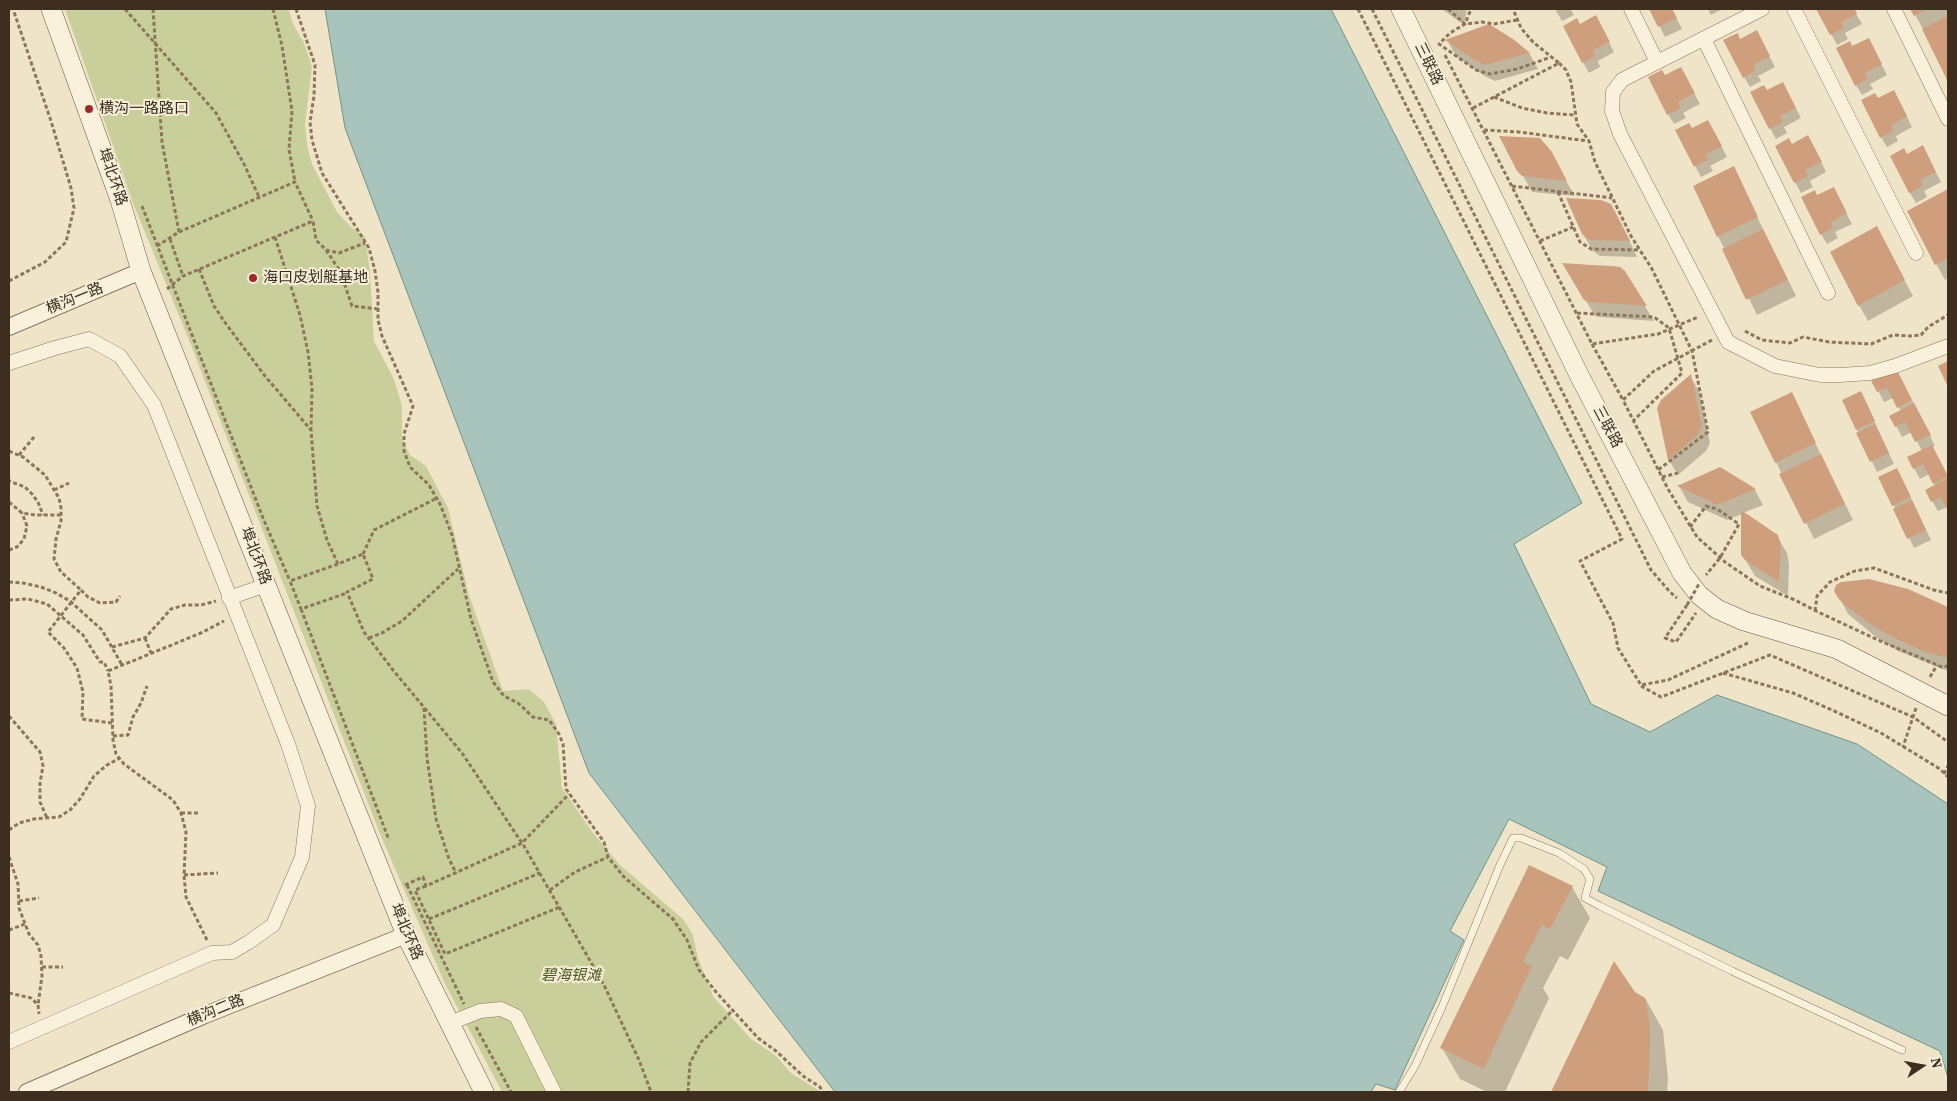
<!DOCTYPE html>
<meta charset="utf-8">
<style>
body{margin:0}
#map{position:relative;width:1957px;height:1101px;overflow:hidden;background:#f0e4c8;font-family:"Source Serif 4",serif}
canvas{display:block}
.frame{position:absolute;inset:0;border:10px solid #3d2e20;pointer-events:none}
.north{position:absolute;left:1897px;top:1041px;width:50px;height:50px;-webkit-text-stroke:4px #f7eed8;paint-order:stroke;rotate:78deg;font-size:14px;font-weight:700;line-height:20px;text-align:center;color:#3d2e20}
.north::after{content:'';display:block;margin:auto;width:18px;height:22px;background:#3d2e20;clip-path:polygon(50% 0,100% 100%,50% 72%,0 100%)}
</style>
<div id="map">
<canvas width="1957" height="1101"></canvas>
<div class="frame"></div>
<div class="north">N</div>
</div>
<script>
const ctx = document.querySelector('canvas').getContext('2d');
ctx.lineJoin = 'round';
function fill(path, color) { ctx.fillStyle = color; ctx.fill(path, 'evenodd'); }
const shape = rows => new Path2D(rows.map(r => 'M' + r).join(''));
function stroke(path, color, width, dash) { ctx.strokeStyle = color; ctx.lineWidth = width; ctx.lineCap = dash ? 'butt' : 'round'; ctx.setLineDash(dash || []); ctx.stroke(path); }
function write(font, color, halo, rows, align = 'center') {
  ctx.font = font + ' "Source Serif 4","Noto Sans SC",serif'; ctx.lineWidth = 4; ctx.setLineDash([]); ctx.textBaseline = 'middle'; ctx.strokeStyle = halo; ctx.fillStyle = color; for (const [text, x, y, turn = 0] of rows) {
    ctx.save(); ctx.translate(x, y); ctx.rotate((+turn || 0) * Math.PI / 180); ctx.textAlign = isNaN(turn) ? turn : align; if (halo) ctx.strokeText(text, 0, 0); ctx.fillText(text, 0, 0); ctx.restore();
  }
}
fill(shape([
 [65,9,289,9,292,22,304,43,312,67,305,124,307,145,312,164,337,212,352,228,365,237,370,271,374,341,394,379,402,406,402,438,410,455,426,466,448,508,469,595,503,691,529,689,544,702,556,724,562,788,593,833,620,865,684,920,693,935,698,958,713,996,750,1038,776,1056,791,1073,821,1092,502,1092,445,984,380,834,191,345,133,203]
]), '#c9cf9b');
const water = shape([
 [325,9,1331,9,1582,503,1514,544,1591,704,1650,732,1717,695,1857,744,1948,804,1948,1078,1940,1051,1598,891,1607,867,1509,819,1450,931,1464,940,1395,1090,1376,1084,1371,1092,835,1092,589,773,345,128,325,9]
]);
fill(water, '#a9c4bc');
stroke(water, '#6f938a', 1);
fill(shape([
 [1442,9,1467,9,1464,25],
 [1555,9,1572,9,1571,10,1574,15,1562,21],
 [1651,9,1672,9,1682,29,1665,37],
 [1708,9,1723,9,1711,15],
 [1818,9,1853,9,1862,24,1845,33,1848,39,1837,45],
 [1912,9,1948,9,1948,79,1924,31],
 [1580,25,1601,27,1614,52,1598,61,1600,67,1589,73,1583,62],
 [1489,26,1529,53,1538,69,1495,81,1486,77,1456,56,1447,40],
 [1740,40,1762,42,1775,67,1758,76,1761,81,1750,87,1744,77],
 [1852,48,1874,50,1887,75,1870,84,1873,89,1862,95,1856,85],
 [1665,77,1687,79,1700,104,1683,113,1686,118,1674,124,1668,114],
 [1766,92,1788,93,1801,118,1784,127,1787,133,1776,139,1770,128],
 [1877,100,1900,102,1912,127,1896,136,1898,141,1887,147,1881,137],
 [1692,130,1714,132,1727,157,1710,166,1713,171,1701,177,1677,131],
 [1502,138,1543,142,1575,196,1532,192],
 [1792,145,1814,147,1826,172,1810,181,1813,187,1801,193,1795,182],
 [1906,155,1928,157,1941,182,1924,191,1927,197,1916,203,1910,193],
 [1733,168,1796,296,1757,315,1718,236],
 [1948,190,1948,278,1945,280,1908,212],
 [1817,197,1839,199,1852,224,1835,232,1838,238,1827,244,1821,234],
 [1614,210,1623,227,1637,257,1600,256,1592,250,1583,233],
 [1885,244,1913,296,1868,321,1859,305],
 [1564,264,1615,266,1624,272,1654,321,1599,317,1595,316],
 [1690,376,1699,391,1710,443,1706,451,1678,475,1669,460,1659,408],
 [1902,380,1935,446,1932,447,1948,478,1948,509,1947,507,1938,511,1932,501,1935,486,1929,474,1920,479,1914,468,1922,451,1912,432,1902,437,1891,416,1901,411,1893,398,1884,402,1873,381],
 [1791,394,1853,520,1814,539,1776,462],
 [1866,403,1894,464,1877,472,1857,430],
 [1720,469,1755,490,1763,505,1743,513,1777,536,1787,553,1789,564,1788,596,1755,576,1742,554,1742,514,1727,520,1688,502,1679,486],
 [1880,477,1902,479,1931,540,1914,548],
 [1907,591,1948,608,1948,671,1898,651,1876,637,1848,614,1839,597],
 [1572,887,1590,918,1568,960,1560,956,1543,988,1549,998,1505,1092,1487,1092,1460,1079,1442,1048],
 [1615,963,1634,993,1645,998,1663,1030,1668,1079,1667,1092,1552,1092]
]), '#0003');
fill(shape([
 [1649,9,1672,9,1677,18,1658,27],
 [1816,9,1855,9,1857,14,1841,22,1844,28,1830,35],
 [1910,9,1927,9,1914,16],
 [1596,15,1610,42,1593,50,1596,56,1582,63,1563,26,1577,18,1580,24],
 [1948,16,1948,82,1922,29],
 [1489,24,1513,39,1530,53,1485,65,1476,61,1445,40],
 [1757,30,1770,56,1753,65,1756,70,1743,78,1723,40,1738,33,1740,39],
 [1869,38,1882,64,1865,73,1868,79,1855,86,1836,48,1850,41,1852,46],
 [1681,67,1695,93,1678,102,1681,108,1667,115,1648,77,1662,70,1665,75],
 [1783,82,1796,108,1780,116,1783,122,1769,129,1750,92,1764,85,1767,90],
 [1894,90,1907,116,1891,125,1894,131,1880,138,1861,100,1875,93,1878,98],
 [1708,120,1722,146,1705,155,1708,160,1694,167,1675,130,1689,123,1692,128],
 [1808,135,1822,162,1805,170,1808,176,1794,183,1775,146,1789,138,1792,144],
 [1499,136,1540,138,1552,152,1567,181,1522,176,1517,171],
 [1923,145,1936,172,1920,180,1923,186,1909,193,1890,156,1904,148,1907,154],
 [1734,166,1758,217,1717,237,1693,186],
 [1834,187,1847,213,1831,222,1833,228,1820,235,1801,197,1815,190,1817,195],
 [1948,189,1948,258,1935,265,1907,211],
 [1566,198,1601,200,1611,204,1630,241,1590,240,1585,237,1582,234],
 [1877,226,1905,280,1858,306,1830,252],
 [1763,229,1788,280,1746,300,1722,249],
 [1562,263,1620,267,1625,271,1647,306,1589,302,1584,300],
 [1948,361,1948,387,1938,366],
 [1896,368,1912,400,1897,408,1887,388,1877,392,1871,381],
 [1691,374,1702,426,1698,435,1668,460,1657,408,1661,400],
 [1861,391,1875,421,1856,430,1842,400],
 [1792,392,1816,443,1775,463,1750,412],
 [1914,403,1931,435,1915,442,1905,422,1895,427,1889,416],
 [1875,424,1889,453,1870,462,1856,433],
 [1932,445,1948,476,1933,484,1923,464,1913,469,1907,457],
 [1821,454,1845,504,1804,524,1779,474],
 [1720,467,1756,489,1717,505,1677,486],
 [1897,468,1911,497,1892,506,1878,477],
 [1948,478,1948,511,1941,497,1931,502,1925,490],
 [1912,500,1926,530,1907,539,1893,509],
 [1741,510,1778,535,1781,547,1779,582,1745,560,1741,555],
 [1869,579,1908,589,1948,607,1948,658,1925,652,1888,635,1866,621,1845,605,1838,598,1834,591,1836,585,1841,582],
 [1529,865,1573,886,1550,929,1542,925,1523,962,1532,966,1484,1069,1440,1048],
 [1614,961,1635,992,1645,998,1650,1026,1650,1047,1648,1092,1551,1092]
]), '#cf9f7d');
const service = shape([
 [1399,1092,1415,1066,1442,1007,1500,865,1513,838,1521,838,1559,853,1584,869,1590,879,1585,898,1600,906,1732,971,1902,1050]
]);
const minor = shape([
 [1631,9,1657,62],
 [1762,9,1622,80,1613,92,1612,111,1620,134,1728,342,1775,366,1820,375,1840,375,1870,373,1895,366,1948,346],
 [1794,9,1916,253],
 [1894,9,1948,119],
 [1704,39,1828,293],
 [9,363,55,348,89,339,120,356,154,405,288,744,308,806,302,857,273,925,249,942,232,952,212,953,9,1042],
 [229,598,266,585],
 [450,1023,480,1011,501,1009,516,1016,554,1092]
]);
const tertiary = shape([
 [9,327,141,271],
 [27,1092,205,1015,406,935]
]);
const secondary = shape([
 [51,9,120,200,141,271,280,620,406,935,484,1092],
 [1401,9,1579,375,1682,573,1699,595,1717,609,1744,621,1837,649,1948,706]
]);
stroke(service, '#8d765c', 8);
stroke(minor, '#8d765c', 15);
stroke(tertiary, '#8d765c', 18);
stroke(secondary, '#6f573f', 20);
stroke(shape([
 [125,9,216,113,244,164,259,197],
 [153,9,162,142,179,232],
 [273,9,282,46,292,111,289,149,295,182],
 [296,9,315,65,314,96,310,122,312,140,322,173,369,248,375,271,378,292,378,320,382,336,413,406,404,434,404,451,410,467,429,485,440,504,452,535,471,619,493,682,504,696,518,703,533,717,549,720,559,734,563,744,566,789,604,842,608,857,624,877,673,919,687,940,699,970,716,992,758,1038,776,1051,803,1076,820,1087,823,1092],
 [1358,9,1622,539,1580,561,1613,623,1618,648,1641,685,1668,680,1750,642],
 [1372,9,1651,570,1670,592,1677,598],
 [1448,9,1465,24,1471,9],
 [1517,20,1494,24,1482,22,1465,24,1450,33,1439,44,1476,70,1490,74,1517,69,1551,57],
 [1445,55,1592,344,1658,334,1698,317],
 [1559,63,1566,70,1571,82,1577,124,1589,141,1595,162,1631,236,1652,269,1692,351,1708,432,1658,470],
 [1494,97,1522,108,1547,113,1575,115],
 [1473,108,1559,63,1533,42,1521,28,1513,9],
 [1484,130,1519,132,1588,141],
 [1512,186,1612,198],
 [1558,192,1580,242,1591,249,1640,250],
 [142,206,263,518,290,581],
 [275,237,300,315,308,352,312,388,311,429],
 [170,239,183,276],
 [1540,241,1573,227],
 [157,246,179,232,295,182,313,221],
 [326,250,340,271,352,306,378,309],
 [199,269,214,306,226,324,265,376,311,430,317,506,327,540,338,564,363,554,373,579,347,592,364,632,393,670,462,753,524,846,604,985,639,1060,651,1092],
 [9,281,45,262,66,242,74,208,71,188,51,121,13,9],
 [167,289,183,276,313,221,316,240,326,250,339,253,365,243],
 [1577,313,1654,317,1669,328,1682,373,1633,421],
 [1745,331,1762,340,1790,343,1803,337,1829,342,1871,344,1893,335,1910,336,1921,335,1928,327,1948,315],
 [1712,340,1654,371,1623,400,1668,489,1697,537,1725,562,1760,586,1795,600,1818,612,1878,640,1942,667,1948,666],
 [1592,344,1623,400],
 [9,451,23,457,45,475,59,498,61,508,61,521,56,539,54,559,61,572,81,590],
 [19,455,35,436],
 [1662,477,1678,473],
 [9,479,9,481,25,487,32,494,38,502,43,515],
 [54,490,69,483],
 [9,502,22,513,35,515,61,515],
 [1690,527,1706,506,1717,509,1739,524,1720,558,1706,575],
 [9,550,17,547,24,539,27,526,22,513],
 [363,554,374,530,437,498],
 [338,564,290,581,301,609,347,593],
 [9,582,23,583,41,587,56,593,70,601,102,630,122,665],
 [9,600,28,599,47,604,83,635,100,662,104,662,108,671],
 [1687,605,1665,638,1676,642,1696,613],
 [301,609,389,840],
 [1815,611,1817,596,1830,582,1855,571,1874,568,1934,590,1948,593],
 [145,638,151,653],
 [369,638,382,633,402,621,458,569],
 [112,647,145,638,171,609,185,605,201,605,216,601],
 [1723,673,1793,693,1832,710,1881,733,1940,769,1948,777],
 [1930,677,1937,665],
 [1641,686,1661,697,1770,655,1913,717,1903,747],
 [424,708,427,758,436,819,449,859,456,873],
 [1916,708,1913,717,1948,742],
 [9,716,40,752,43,766,40,783,40,802,47,818],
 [112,723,82,719,83,692,77,668,64,648,48,632,81,590,88,597,100,603,116,602,120,596],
 [113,736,128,735,133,717,141,703,147,686],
 [1944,774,1948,766],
 [181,813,198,813],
 [9,830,19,823,34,819,59,817,70,810,80,799,94,776,107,765,120,758],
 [9,857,18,884,19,908,29,934,38,945,41,956,42,976,38,1005],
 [184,875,218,873],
 [405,885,423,877,426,886,522,843,569,794],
 [407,885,464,1004],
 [426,886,415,890,445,954,560,907],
 [550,890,575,872,608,857],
 [19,901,39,898],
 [429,919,540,873],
 [9,930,25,924],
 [207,940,186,897,184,875,186,832,181,813,173,800,124,764,116,754,113,740,111,686,108,671,201,633,224,621],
 [42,967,63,967],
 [9,993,31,998,38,1005,39,1014],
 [476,1027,511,1092],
 [688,1092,690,1063,701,1042,733,1010]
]), '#8d765c', 3, [4, 2.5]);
stroke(service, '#faf1dc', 7);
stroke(minor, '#faf1dc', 14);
stroke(tertiary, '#faf1dc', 16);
stroke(secondary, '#faf1dc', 19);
stroke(shape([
 [1687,605,1699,584]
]), '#8d765c', 3, [4, 2.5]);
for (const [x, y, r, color] of [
 [89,109,5,"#9e2a2b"],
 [253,278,5,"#9e2a2b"]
]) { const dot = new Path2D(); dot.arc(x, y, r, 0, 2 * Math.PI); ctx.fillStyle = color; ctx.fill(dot); stroke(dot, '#f7eed8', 2); }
write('15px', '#3d2e20', '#f7eed8', [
 ["三联路",1428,64,64],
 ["埠北环路",112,177,71],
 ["横沟一路",75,299,-22],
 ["三联路",1607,427,62],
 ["埠北环路",255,556,69],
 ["埠北环路",406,932,67],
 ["横沟二路",216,1011,-22]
]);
write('15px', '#3d2e20', '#f7eed8', [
 ["横沟一路路口",99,109],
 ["海口皮划艇基地",263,278]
], 'left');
write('italic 15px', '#4d5a26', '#f7eed8', [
 ["碧海银滩",571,976]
]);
</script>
